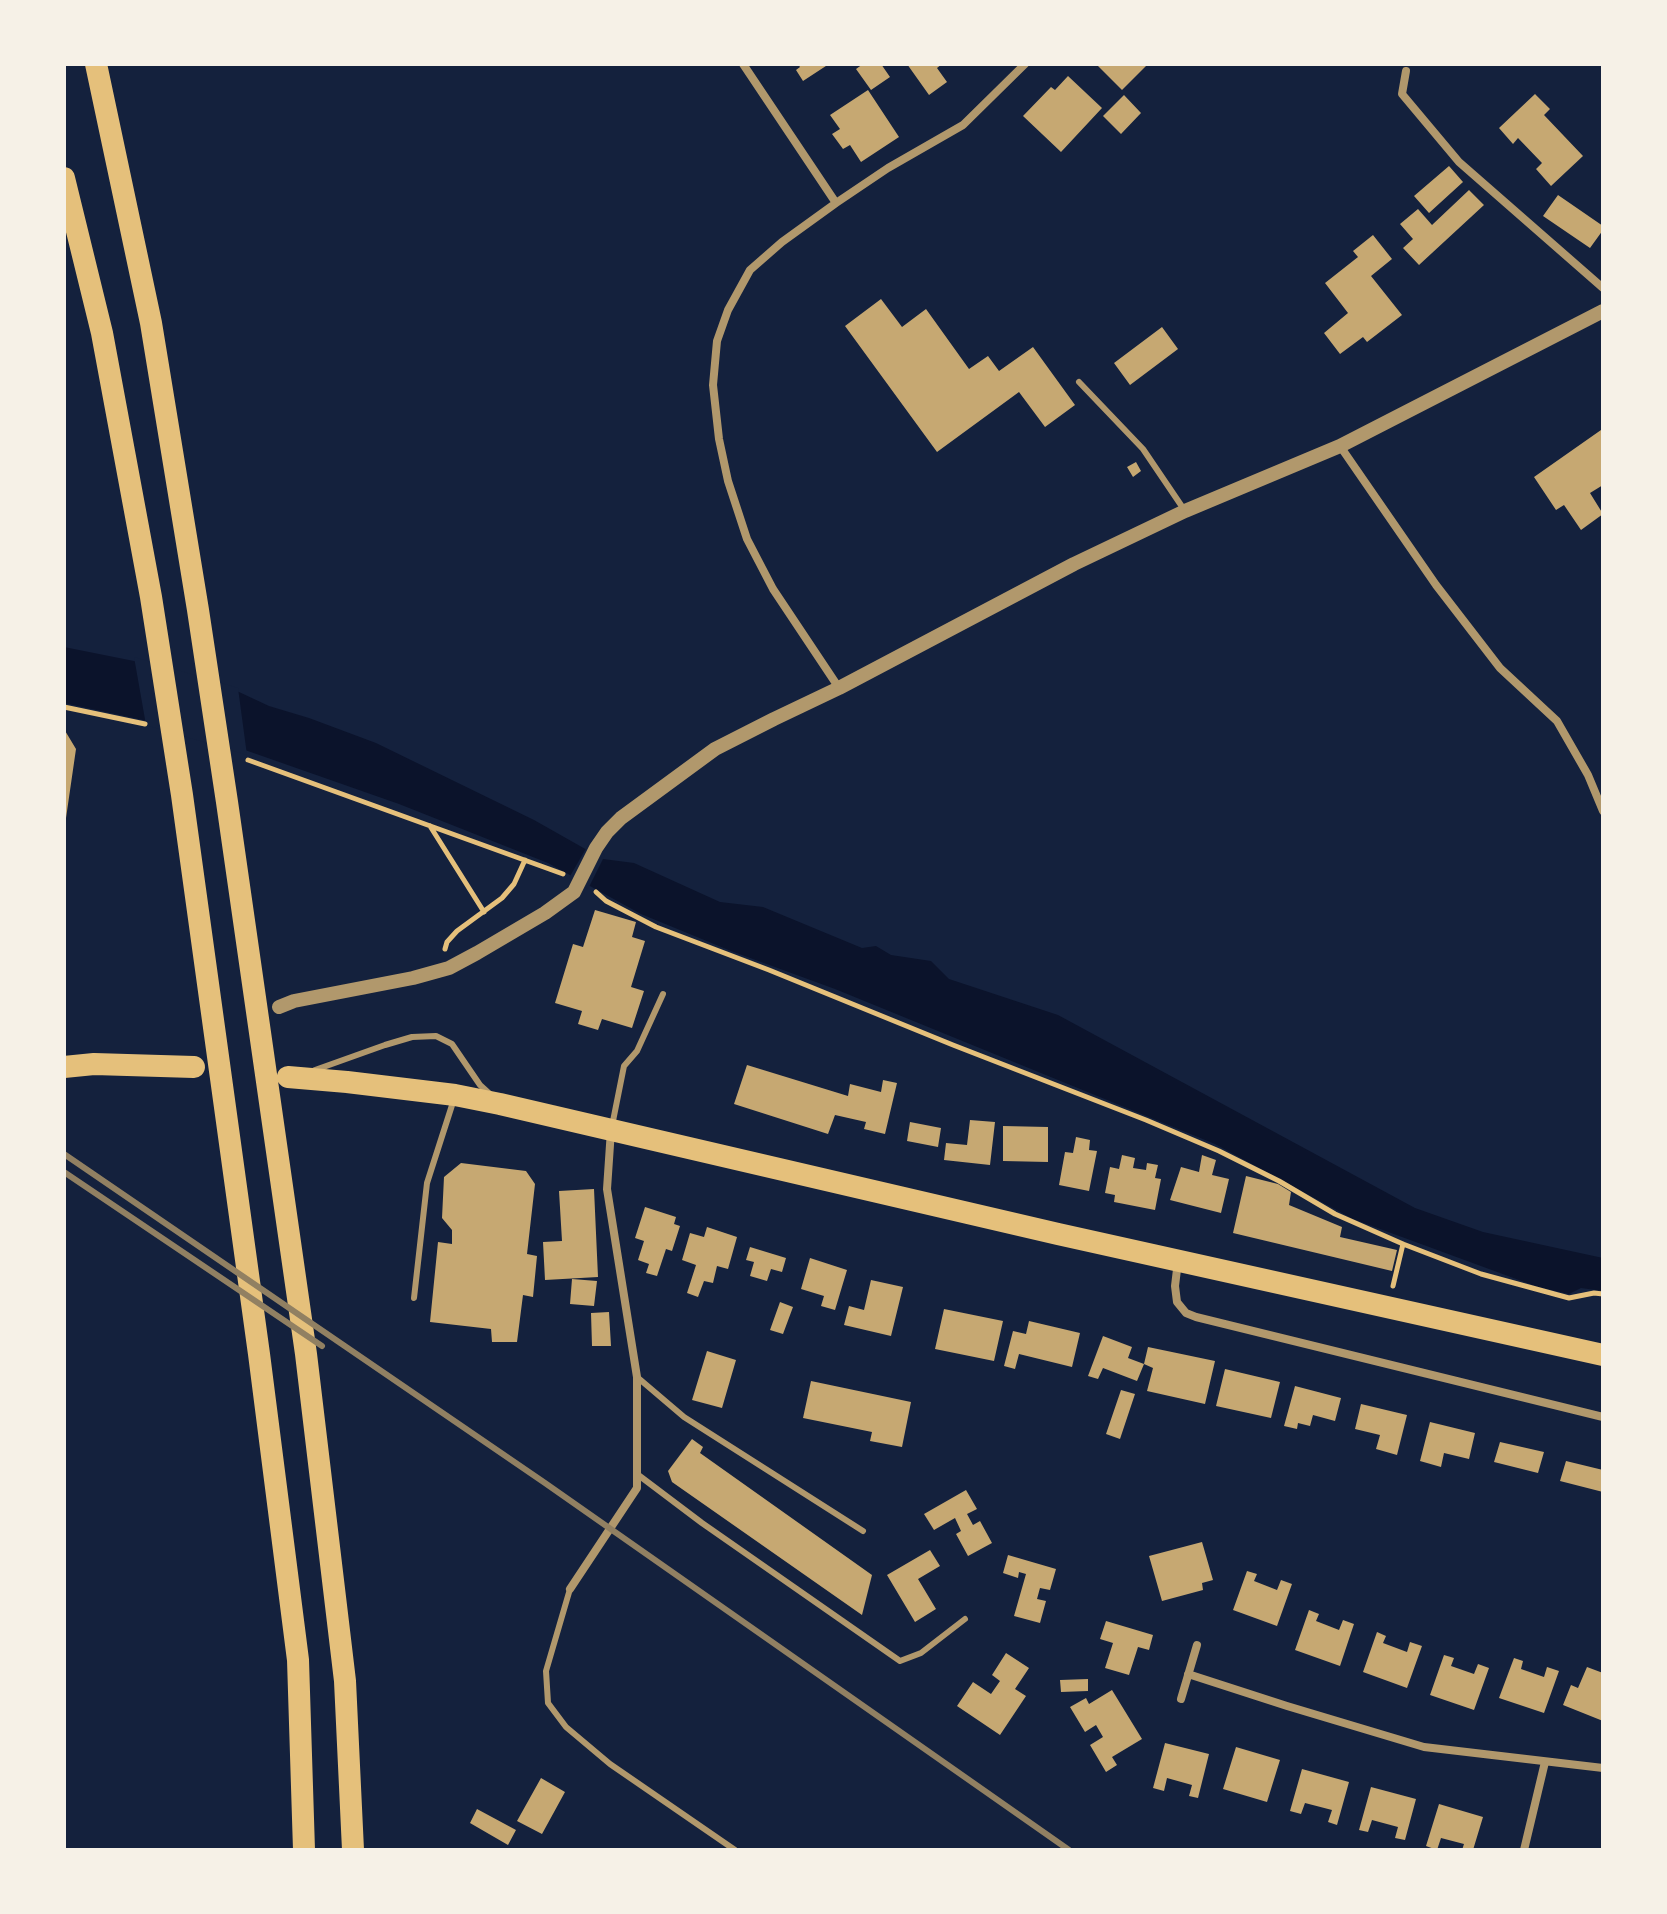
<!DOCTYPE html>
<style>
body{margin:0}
#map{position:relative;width:1667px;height:1914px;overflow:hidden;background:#14213d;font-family:"IBM Plex Sans",sans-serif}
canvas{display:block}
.frame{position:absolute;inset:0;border:66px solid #f6f1e7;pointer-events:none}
</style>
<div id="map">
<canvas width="1667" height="1914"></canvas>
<div class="frame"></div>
</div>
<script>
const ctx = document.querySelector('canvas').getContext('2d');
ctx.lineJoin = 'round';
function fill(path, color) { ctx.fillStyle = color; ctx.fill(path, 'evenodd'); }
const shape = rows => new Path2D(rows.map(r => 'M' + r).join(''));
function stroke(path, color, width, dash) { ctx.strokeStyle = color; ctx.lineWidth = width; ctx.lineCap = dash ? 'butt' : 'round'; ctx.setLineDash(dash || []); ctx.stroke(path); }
fill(shape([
 [64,647,134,661,239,692,269,706,309,718,376,743,534,820,603,859,634,863,720,902,763,907,862,948,876,946,891,955,931,961,949,979,1058,1015,1415,1208,1483,1232,1603,1258,1603,1291,1581,1288,1569,1294,1538,1287,1353,1219,1215,1144,835,989,731,951,641,914,548,863,399,804,245,750,143,720,64,703]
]), '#0b132b');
fill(shape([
 [134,657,238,688,247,755,146,725],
 [588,845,605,855,588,889,569,878]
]), '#14213d');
fill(shape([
 [798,64,829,64,803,81,796,70,800,67],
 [863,64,881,64,890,77,871,90,856,69],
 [907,64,942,64,937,68,947,82,929,95],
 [1096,64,1148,64,1122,90],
 [1068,76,1102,108,1061,152,1023,116,1051,87,1055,90],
 [868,90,899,137,861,162,850,145,843,149,832,134,840,129,830,115],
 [1535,94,1550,109,1544,115,1583,156,1551,186,1536,169,1542,163,1518,138,1513,144,1499,128],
 [1124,95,1141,113,1121,134,1103,116],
 [1449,166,1463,182,1429,213,1414,196],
 [1469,190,1484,205,1419,265,1403,248,1413,239,1400,224,1418,209,1432,225],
 [1558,195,1603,226,1603,230,1590,248,1543,216],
 [1373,235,1392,259,1371,276,1402,315,1367,342,1363,337,1340,354,1324,333,1348,313,1325,283,1358,257,1353,251],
 [881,299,902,327,926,309,969,369,988,356,999,371,1033,347,1075,405,1045,427,1019,392,937,452,845,326],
 [1162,327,1178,349,1130,385,1114,363],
 [1601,430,1603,433,1603,485,1590,493,1603,514,1581,530,1564,505,1556,510,1534,477],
 [1136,462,1141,471,1133,477,1127,467],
 [64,729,76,749,66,818,64,818],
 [595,910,636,922,632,937,645,941,631,987,644,991,632,1028,602,1019,598,1030,578,1024,582,1011,555,1003,573,944,583,947],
 [747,1065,848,1096,850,1084,881,1092,883,1080,897,1083,885,1134,864,1129,866,1122,835,1115,828,1134,734,1104],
 [970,1120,995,1122,990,1165,944,1160,946,1143,967,1145],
 [910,1122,941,1128,938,1147,907,1141],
 [1003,1126,1048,1127,1048,1162,1003,1161],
 [1076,1137,1090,1140,1089,1150,1097,1151,1089,1191,1059,1185,1065,1152,1073,1153],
 [1122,1155,1135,1158,1133,1168,1146,1170,1147,1163,1158,1165,1155,1178,1161,1179,1155,1210,1114,1202,1115,1195,1105,1193,1110,1167,1119,1169],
 [1202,1155,1216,1160,1212,1175,1229,1179,1221,1213,1170,1200,1181,1167,1199,1172],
 [461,1163,526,1171,535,1184,527,1254,537,1256,533,1297,523,1295,517,1342,492,1342,491,1329,430,1322,438,1242,452,1244,452,1230,442,1218,444,1177],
 [1246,1176,1278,1184,1291,1192,1289,1205,1342,1227,1340,1237,1397,1250,1392,1271,1233,1233],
 [594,1189,598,1277,545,1280,543,1242,562,1241,559,1191],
 [645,1207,676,1217,674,1224,680,1226,672,1251,666,1249,657,1276,646,1273,649,1264,638,1260,644,1241,635,1238],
 [707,1227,737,1237,728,1269,717,1266,713,1283,704,1281,698,1297,687,1293,696,1265,682,1260,690,1233,704,1237],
 [750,1247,786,1258,782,1272,771,1269,767,1281,750,1276,754,1262,746,1260],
 [810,1258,847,1270,835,1310,821,1306,824,1296,801,1289],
 [572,1279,597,1281,594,1306,570,1304],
 [871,1280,903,1287,891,1336,844,1325,849,1306,864,1310],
 [780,1302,793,1307,783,1334,770,1330],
 [944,1309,1003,1321,994,1361,935,1349],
 [609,1312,611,1346,592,1346,591,1313],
 [1029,1321,1080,1333,1072,1367,1019,1354,1015,1369,1004,1366,1013,1331,1026,1334],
 [1103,1336,1132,1347,1128,1358,1144,1364,1148,1347,1215,1361,1205,1404,1147,1391,1153,1368,1144,1364,1137,1381,1103,1368,1098,1379,1088,1376],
 [707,1351,736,1360,722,1408,692,1400],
 [1225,1369,1280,1382,1271,1418,1216,1406],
 [811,1381,911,1402,902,1447,870,1441,872,1432,803,1418],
 [1295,1386,1341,1398,1335,1421,1313,1415,1310,1426,1298,1423,1297,1429,1284,1426],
 [1121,1390,1135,1394,1120,1439,1106,1434],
 [1361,1404,1407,1415,1397,1455,1376,1449,1380,1435,1355,1429],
 [1430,1422,1475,1433,1469,1459,1444,1453,1441,1467,1420,1461],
 [692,1439,703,1447,700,1453,872,1575,862,1615,672,1482,668,1471],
 [1500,1442,1544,1452,1538,1473,1494,1462],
 [1566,1461,1603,1470,1603,1492,1560,1481],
 [966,1490,977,1509,967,1514,973,1525,980,1521,992,1543,968,1556,956,1534,961,1531,955,1518,934,1530,924,1514],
 [1202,1542,1213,1580,1202,1583,1203,1590,1162,1601,1149,1556],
 [930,1550,940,1566,918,1579,936,1609,915,1622,887,1575],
 [1008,1555,1056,1569,1050,1590,1040,1588,1037,1599,1046,1601,1040,1623,1014,1616,1026,1574,1019,1572,1018,1578,1003,1573],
 [1247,1571,1257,1574,1254,1581,1277,1590,1281,1580,1292,1584,1277,1626,1233,1610],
 [1309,1610,1319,1614,1316,1621,1339,1630,1343,1620,1354,1624,1340,1666,1295,1650],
 [1106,1621,1153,1635,1149,1650,1138,1647,1129,1675,1105,1668,1113,1643,1100,1639],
 [1377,1632,1386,1636,1383,1643,1407,1652,1410,1642,1422,1646,1407,1688,1363,1672],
 [1006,1653,1029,1668,1015,1689,1026,1696,1000,1735,957,1706,973,1682,991,1694,1000,1681,992,1675],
 [1444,1655,1454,1658,1451,1666,1474,1674,1478,1664,1489,1668,1474,1710,1430,1695],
 [1514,1658,1523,1661,1521,1669,1544,1677,1547,1667,1559,1671,1544,1713,1499,1698],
 [1587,1667,1603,1673,1603,1721,1563,1705,1571,1685,1578,1688],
 [1088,1679,1088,1691,1061,1692,1060,1680],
 [1112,1690,1142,1739,1112,1757,1117,1765,1106,1772,1090,1745,1103,1737,1096,1725,1085,1732,1070,1707,1086,1698,1089,1704],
 [1165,1743,1209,1754,1198,1798,1189,1796,1192,1785,1167,1778,1164,1791,1153,1788],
 [1236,1747,1280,1760,1267,1802,1223,1789],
 [1302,1769,1349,1782,1337,1825,1328,1822,1332,1810,1305,1803,1301,1814,1290,1811],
 [541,1778,565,1792,542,1834,517,1821],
 [1371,1787,1416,1799,1405,1840,1395,1838,1398,1827,1372,1820,1368,1832,1359,1830],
 [1439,1804,1483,1817,1473,1850,1462,1850,1464,1844,1441,1838,1437,1850,1426,1846],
 [477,1809,516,1830,508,1845,470,1823]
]), '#c6a872');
stroke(shape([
 [64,707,145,724],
 [248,760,563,874],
 [430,826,484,912],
 [596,892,606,901,656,927,769,970,953,1045,1146,1120,1219,1151,1279,1181,1335,1214,1403,1244,1481,1274,1569,1298,1594,1293,1603,1294],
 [445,949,447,942,457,931,502,898,514,884,525,860],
 [1393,1286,1403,1244]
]), '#e5c07b', 5);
stroke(shape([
 [1079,382,1143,449,1185,511],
 [315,1070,385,1045,412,1037,436,1036,452,1044,480,1085,491,1095],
 [612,1126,624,1066,637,1051,663,994],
 [414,1298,427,1183,454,1099],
 [637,1377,684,1417,863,1531],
 [637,1474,702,1523,900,1661,921,1653,965,1619],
 [570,1589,546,1671,548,1703,566,1727,610,1764,735,1850]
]), '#b1986c', 6);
stroke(shape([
 [743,64,836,203],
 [1406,71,1402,94,1459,162,1603,288],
 [1340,446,1436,585,1500,668,1557,721,1588,775,1603,811],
 [839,688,773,589,747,539,728,481,719,439,713,385,717,341,728,310,750,270,782,242,836,203,888,168,963,125,1025,64],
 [1178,1261,1175,1286,1177,1302,1186,1313,1196,1317,1603,1417],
 [570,1589,637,1488,637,1377,607,1189,611,1130],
 [1188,1674,1287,1706,1424,1747,1603,1768],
 [1181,1699,1197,1645],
 [1524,1850,1545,1762]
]), '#b1986c', 8);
stroke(shape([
 [279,1007,294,1001,413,978,449,968,477,953,545,913,574,892,596,848,607,832,621,818,715,749,774,719,839,688,1074,564,1185,511,1340,446,1603,311]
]), '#b1986c', 14);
stroke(shape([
 [96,64,151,323,198,610,227,802,306,1354,345,1681,353,1850],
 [64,178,102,333,151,597,182,795,259,1354,298,1660,304,1850],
 [64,1067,94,1064,194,1067],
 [288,1077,347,1082,455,1095,500,1104,1058,1234,1603,1355]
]), '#e5c07b', 22);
stroke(shape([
 [64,1154,545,1483,1069,1850],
 [64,1172,322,1346]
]), '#918062', 6);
</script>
